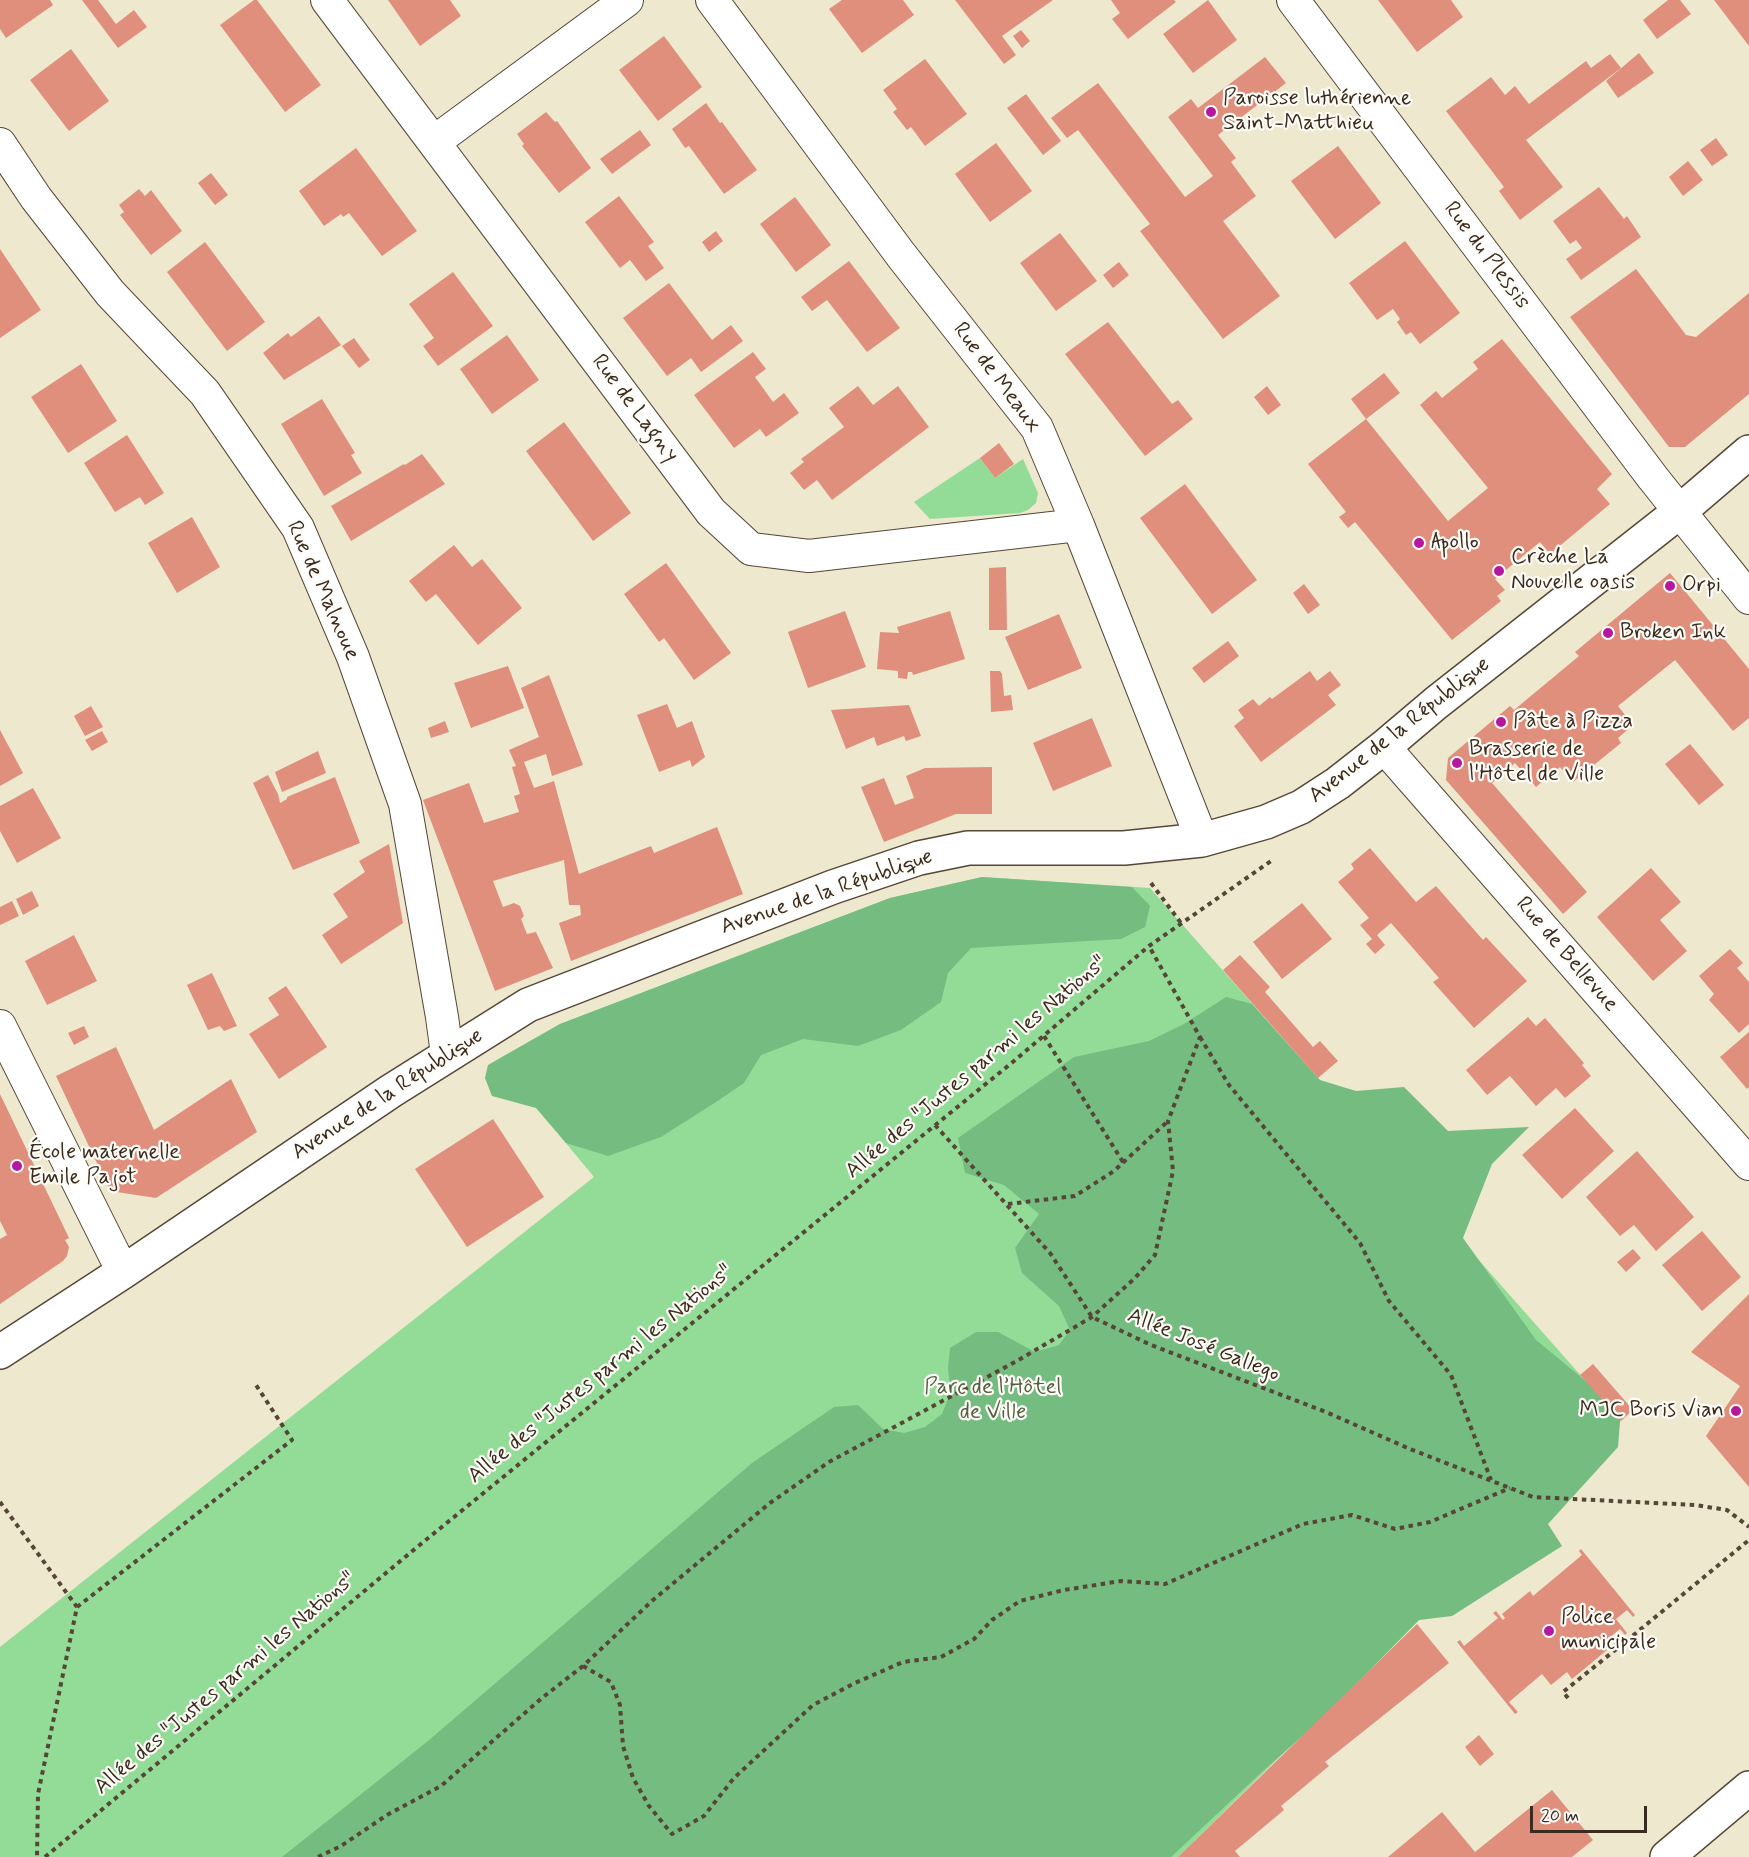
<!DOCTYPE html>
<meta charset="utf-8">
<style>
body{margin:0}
#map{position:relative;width:1749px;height:1857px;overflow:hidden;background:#ede8ce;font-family:Mynerve,sans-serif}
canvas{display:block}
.scale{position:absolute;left:1530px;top:1806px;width:117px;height:27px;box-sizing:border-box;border:3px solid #3b2a1e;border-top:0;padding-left:8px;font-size:18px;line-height:21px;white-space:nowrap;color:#3b2a1e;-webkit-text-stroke:4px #fdfcf7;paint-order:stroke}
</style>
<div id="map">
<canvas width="1749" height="1857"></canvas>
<div class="scale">20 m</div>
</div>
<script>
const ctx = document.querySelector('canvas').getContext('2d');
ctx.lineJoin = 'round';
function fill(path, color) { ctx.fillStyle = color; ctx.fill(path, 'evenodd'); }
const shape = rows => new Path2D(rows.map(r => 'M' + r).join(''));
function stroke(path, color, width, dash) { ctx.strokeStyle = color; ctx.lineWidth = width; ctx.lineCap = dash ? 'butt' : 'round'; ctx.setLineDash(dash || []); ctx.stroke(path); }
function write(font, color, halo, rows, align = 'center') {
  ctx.font = font + ' Mynerve,sans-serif'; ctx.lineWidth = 4.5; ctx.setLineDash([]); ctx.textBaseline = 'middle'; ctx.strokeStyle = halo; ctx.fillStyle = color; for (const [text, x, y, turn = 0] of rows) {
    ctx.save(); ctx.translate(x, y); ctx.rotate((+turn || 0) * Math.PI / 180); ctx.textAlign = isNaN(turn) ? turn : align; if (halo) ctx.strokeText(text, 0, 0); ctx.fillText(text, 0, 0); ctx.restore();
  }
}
fill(shape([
 [980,458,995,478,1023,459,1038,493,1036,503,1028,510,1020,513,930,519,914,502],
 [982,877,1150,888,1621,1421,1178,1857,0,1857,0,1647,594,1177,497,1060,560,1024,795,934,890,898]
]), '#92dc97');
fill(shape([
 [982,877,1132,887,1150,906,1145,927,1121,939,971,948,948,973,941,1002,901,1030,858,1046,803,1039,761,1055,744,1083,713,1104,661,1137,608,1156,566,1143,536,1108,492,1096,485,1078,488,1065,560,1024,890,898],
 [1226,997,1252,1004,1320,1080,1356,1091,1404,1087,1448,1131,1529,1127,1492,1164,1463,1238,1536,1340,1621,1410,1618,1447,1548,1524,1562,1546,1452,1616,1419,1620,1323,1718,1264,1770,1171,1857,282,1857,428,1741,752,1463,834,1407,858,1405,883,1429,904,1433,925,1427,942,1414,951,1391,948,1369,950,1348,976,1332,998,1332,1035,1352,1059,1345,1070,1330,1059,1306,1022,1273,1015,1248,1039,1214,1004,1185,965,1173,958,1138,1074,1057,1149,1041,1184,1024]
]), '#75bc80');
fill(shape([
 [0,0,50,0,53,5,6,38,0,29],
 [82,0,98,0,116,24,134,10,147,27,118,48],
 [254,0,257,0,321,85,285,112,220,25],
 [388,0,450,0,461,16,420,46],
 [842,0,903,0,914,15,862,53,829,9],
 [955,0,1053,0,1002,36,1016,55,1004,64],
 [1111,0,1174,0,1176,2,1128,39,1112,19,1120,13],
 [1208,0,1237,40,1193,73,1163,34],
 [1378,0,1451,0,1463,17,1417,52],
 [1668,0,1680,0,1691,14,1657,39,1643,20],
 [1714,0,1749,0,1749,46],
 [1021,30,1030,41,1022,48,1013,36],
 [664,36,702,87,658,121,619,70],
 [71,49,109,101,69,131,30,80],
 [1639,53,1654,73,1618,98,1606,81],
 [1610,54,1621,68,1526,140,1563,187,1520,220,1499,191,1504,187,1446,111,1491,77,1505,95,1515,86,1529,104,1586,61,1591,68],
 [1265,57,1286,83,1218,135,1236,158,1231,162,1256,196,1223,221,1280,296,1223,339,1140,231,1150,224,1078,130,1067,138,1051,118,1098,83,1185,197,1213,176,1168,117,1191,99,1198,108],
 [925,59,967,114,925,146,911,127,907,130,893,112,897,109,883,90],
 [1026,94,1061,141,1043,155,1007,108],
 [706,103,720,123,722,122,757,170,724,194,689,146,685,148,672,129],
 [546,112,555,122,557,121,591,168,559,193,522,146,524,144,517,134],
 [640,130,651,145,612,174,600,159],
 [1716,138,1728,155,1712,166,1700,150],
 [996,143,1032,191,990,222,955,174],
 [1338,146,1381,203,1335,239,1291,181],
 [356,148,417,231,382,256,349,213,343,217,341,214,324,226,299,191],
 [1688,161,1703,180,1683,196,1669,177],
 [211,173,228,195,215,205,198,183],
 [1599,187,1624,219,1627,216,1641,237,1581,280,1566,259,1582,248,1576,240,1570,244,1553,221],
 [139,189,145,196,151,190,182,231,151,255,120,215,124,212,119,205],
 [619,196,654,242,648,246,664,268,646,281,630,260,620,268,585,222],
 [795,197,831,245,796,272,760,224],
 [716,231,723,241,709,252,702,242],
 [1060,233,1097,281,1056,311,1020,263],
 [1405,241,1460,313,1420,344,1411,332,1406,335,1397,322,1400,319,1393,309,1377,320,1349,283],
 [205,242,265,322,227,351,167,272],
 [0,249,41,310,0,338],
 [849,261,900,328,867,352,827,300,812,311,801,297],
 [1119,262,1129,275,1113,288,1103,275],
 [1636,269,1686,335,1696,337,1749,293,1749,394,1685,447,1669,447,1570,317],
 [453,272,493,326,438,366,423,346,434,338,409,304],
 [669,283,712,340,731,325,743,341,701,372,691,358,667,376,623,318],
 [319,316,341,345,284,380,263,353,288,333,291,337],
 [1108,322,1172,404,1178,400,1193,419,1145,456,1065,354],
 [507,335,539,380,492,414,460,369],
 [354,338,370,360,359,368,342,346],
 [1502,339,1612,474,1597,489,1610,504,1550,554,1540,542,1495,579,1505,590,1497,596,1501,601,1452,640,1355,522,1348,528,1339,517,1346,512,1308,464,1366,419,1448,521,1488,488,1420,405,1436,391,1442,398,1478,369,1473,362],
 [753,352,766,369,755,377,773,402,784,393,799,413,766,437,760,429,734,448,694,395],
 [81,364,117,421,68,453,31,397],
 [1384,373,1400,393,1366,419,1351,399],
 [858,386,873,405,898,386,929,427,832,500,817,480,804,490,790,473,804,462,801,459,844,427,829,408],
 [1267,386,1281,405,1268,415,1254,397],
 [322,399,355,453,351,455,362,473,324,496,281,424],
 [564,422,631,513,593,541,526,451],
 [127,435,164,493,145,505,140,497,115,512,84,463],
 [999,443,1014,464,995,478,980,458],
 [422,454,445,484,351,541,331,506,404,464,405,465],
 [1185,484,1257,580,1212,614,1140,518],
 [192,517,220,567,177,593,148,543],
 [454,545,472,567,482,559,522,608,478,645,436,594,426,602,409,581],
 [666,563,731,653,694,680,664,638,659,642,624,594],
 [1006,567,1007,630,989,630,989,568],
 [1670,573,1749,669,1749,718,1733,731,1675,660,1618,706,1633,725,1618,738,1621,743,1573,782,1560,767,1536,787,1515,763,1492,783,1587,892,1563,914,1446,780,1448,758,1510,706,1514,710,1579,656,1575,652],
 [1304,584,1320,605,1308,614,1293,593],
 [845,611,866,667,808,688,788,632],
 [950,611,965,659,913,675,912,672,908,672,907,679,898,678,898,671,877,669,880,632,899,633,897,627],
 [1059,614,1082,668,1028,690,1005,637],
 [1228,641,1239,656,1204,683,1192,668],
 [508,666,524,708,471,728,454,683],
 [990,671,1000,671,1002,674,1004,696,1011,695,1013,710,991,712],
 [1310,671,1317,681,1330,671,1341,685,1328,695,1336,705,1261,762,1234,726,1244,718,1238,710,1253,699,1259,706,1270,697,1272,699],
 [549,675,583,765,552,776,546,754,524,762,534,788,554,781,579,874,651,846,654,853,717,827,743,894,571,961,559,923,581,915,580,905,569,905,564,860,493,881,503,907,514,903,520,906,524,916,521,919,527,934,536,932,553,968,495,991,423,800,469,783,484,823,519,812,514,796,520,794,512,767,516,766,509,750,539,737,521,688],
 [667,704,677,728,692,721,705,757,692,767,690,760,659,772,637,715],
 [909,705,921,736,906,741,904,736,877,746,874,737,846,749,831,710],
 [91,706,103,727,85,736,74,716],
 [1092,718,1112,766,1053,791,1033,743],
 [445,721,449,732,431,738,428,728],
 [0,730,23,773,0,786],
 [102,731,108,742,92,751,85,740],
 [1690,744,1724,785,1699,805,1665,764],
 [318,751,326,773,282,792,275,772],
 [992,767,992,814,956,814,884,842,861,787,884,778,895,805,914,798,906,776,925,768],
 [268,775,278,794,280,803,287,799,287,797,335,777,360,843,293,870,253,783],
 [33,788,61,838,17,863,0,831,0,806],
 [389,844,403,923,341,964,322,935,348,917,333,894,365,872,359,861],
 [1370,848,1416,902,1436,886,1483,940,1486,937,1527,981,1474,1028,1433,982,1439,978,1391,923,1377,935,1385,945,1375,954,1366,944,1372,939,1360,925,1369,918,1338,882,1354,869,1351,864],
 [1651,868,1681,902,1660,920,1687,951,1653,981,1597,917],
 [32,891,39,906,23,915,16,899],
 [12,901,19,916,0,925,0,907],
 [1302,903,1332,939,1282,979,1253,942],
 [74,935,97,981,47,1005,25,961],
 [1730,949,1743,963,1737,968,1749,982,1749,1024,1739,1033,1709,1000,1714,994,1699,976],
 [1240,955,1270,987,1265,992,1313,1047,1320,1041,1338,1061,1318,1078,1223,970],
 [212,973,237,1026,224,1031,220,1026,208,1030,187,985],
 [286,986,327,1047,279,1079,249,1034,279,1015,268,998],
 [1528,1017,1536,1026,1545,1018,1584,1063,1582,1065,1591,1076,1565,1098,1556,1088,1536,1106,1510,1076,1487,1095,1466,1070],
 [84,1026,89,1037,74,1045,68,1033],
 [1749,1032,1749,1087,1747,1089,1720,1057],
 [116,1047,154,1130,231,1079,257,1132,156,1198,110,1191,56,1076],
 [0,1094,69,1238,65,1240,69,1247,67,1256,63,1261,0,1304,0,1239,7,1235,0,1221],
 [1575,1108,1614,1151,1562,1199,1522,1155],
 [493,1119,544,1197,467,1247,415,1169],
 [1637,1151,1694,1217,1656,1251,1634,1225,1620,1236,1586,1197],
 [1702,1231,1741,1277,1702,1311,1662,1265],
 [1633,1249,1641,1258,1626,1272,1617,1262],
 [1749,1294,1749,1487,1706,1436,1740,1386,1691,1352],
 [1593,1364,1633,1410,1621,1421,1580,1375],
 [1581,1549,1635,1615,1633,1617,1627,1610,1616,1619,1627,1633,1625,1635,1620,1629,1602,1644,1607,1650,1572,1679,1567,1672,1551,1685,1542,1674,1509,1702,1518,1712,1515,1714,1457,1642,1460,1640,1464,1646,1498,1618,1493,1613,1496,1611,1503,1620,1505,1618,1502,1614,1530,1591,1533,1596,1582,1555,1579,1551],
 [1417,1624,1449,1663,1325,1762,1329,1766,1281,1806,1284,1810,1235,1851,1240,1857,1178,1857],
 [1479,1735,1494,1754,1480,1766,1465,1747],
 [1552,1790,1593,1840,1572,1857,1388,1857,1442,1812,1475,1852]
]), '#e08f7d');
const minor = shape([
 [327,0,711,512,751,549,809,556,1078,525],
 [712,0,901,255,1037,428,1078,525,1202,840],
 [1293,0,1653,478,1749,598],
 [434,142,627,0],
 [0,144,36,198,110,293,205,393,298,528,353,657,405,804,442,1017,447,1054],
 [1384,747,1749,1164],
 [0,1026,123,1272]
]);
const tertiary = shape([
 [0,1352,123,1272,391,1091,528,1005,833,887,919,858,968,848,1124,848,1202,840,1266,822,1301,807,1338,783,1384,747,1436,703,1679,512,1749,452],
 [1667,1857,1749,1788]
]);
stroke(minor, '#564638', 34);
stroke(tertiary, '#564638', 36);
stroke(shape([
 [1151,883,1181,923],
 [1044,1036,1123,1162],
 [1200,1037,1229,1085,1360,1243,1389,1301,1451,1375,1491,1480],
 [935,1125,1050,1253,1092,1317,1151,1345,1326,1412,1410,1449,1533,1497,1695,1505,1727,1510,1749,1527],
 [1008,1204,1075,1196,1114,1171,1168,1121],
 [0,1502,77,1607,38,1794,37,1857],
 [77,1607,292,1440,254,1382],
 [1619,1647,1749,1540],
 [583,1666,611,1682,620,1705,623,1746,633,1778,649,1806,672,1834,704,1816,734,1778,813,1705,855,1683,903,1662,941,1657,974,1639,992,1620,1020,1601,1064,1590,1121,1581,1165,1584,1303,1524,1352,1515,1395,1529,1430,1522,1510,1488],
 [1568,1698,1563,1692,1619,1647,1611,1637],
 [45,1857,416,1548,1014,1061,1149,946,1271,861],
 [318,1857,341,1846,387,1815,441,1786,542,1698,583,1666,653,1600,770,1503,829,1462,1015,1362,1092,1317,1135,1278,1155,1255,1173,1171,1168,1121,1200,1037,1149,946]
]), '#564638', 4, [4.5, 4.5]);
stroke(minor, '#fff', 32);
stroke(tertiary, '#fff', 33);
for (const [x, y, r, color] of [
 [1211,112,6,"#b5179e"],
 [1419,543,6,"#b5179e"],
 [1499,571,6,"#b5179e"],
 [1670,586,6,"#b5179e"],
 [1608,633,6,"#b5179e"],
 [1501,722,6,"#b5179e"],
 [1457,763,6,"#b5179e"],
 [17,1166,6,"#b5179e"],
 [1736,1411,6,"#b5179e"],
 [1549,1631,6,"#b5179e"]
]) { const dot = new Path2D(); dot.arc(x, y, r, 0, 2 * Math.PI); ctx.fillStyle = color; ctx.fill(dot); stroke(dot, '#fdfcf7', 2); }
write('22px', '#3b2a1e', '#fdfcf7', [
 ["Paroisse luthérienne",1223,99],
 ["Saint-Matthieu",1223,124],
 ["Apollo",1431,543],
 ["Crèche La",1511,558],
 ["Nouvelle oasis",1511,583],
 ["Orpi",1682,586],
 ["Broken Ink",1620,633],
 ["Pâte à Pizza",1513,722],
 ["Brasserie de",1469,750],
 ["l'Hôtel de Ville",1469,775],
 ["École maternelle",29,1153],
 ["Emile Pajot",29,1178],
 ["MJC Boris Vian",1724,1411,"right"],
 ["Police",1561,1618],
 ["municipale",1561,1643]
], 'left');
write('22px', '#3b2a1e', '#fdfcf7', [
 ["Rue du Plessis",1486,256,53],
 ["Rue de Meaux",996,378,53],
 ["Rue de Lagny",634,409,53],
 ["Rue de Malnoue",322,591,66],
 ["Avenue de la République",1400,731,-38],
 ["Avenue de la République",827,893,-19],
 ["Rue de Bellevue",1566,955,49],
 ["Allée des \"Justes parmi les Nations\"",977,1068,-40],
 ["Avenue de la République",388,1095,-33],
 ["Allée José Gallego",1203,1346,22],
 ["Allée des \"Justes parmi les Nations\"",601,1375,-39],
 ["Allée des \"Justes parmi les Nations\"",226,1684,-40]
]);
write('22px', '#555f42', '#fdfcf7', [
 ["Parc de l’Hôtel",993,1388],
 ["de Ville",993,1413]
]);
</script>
